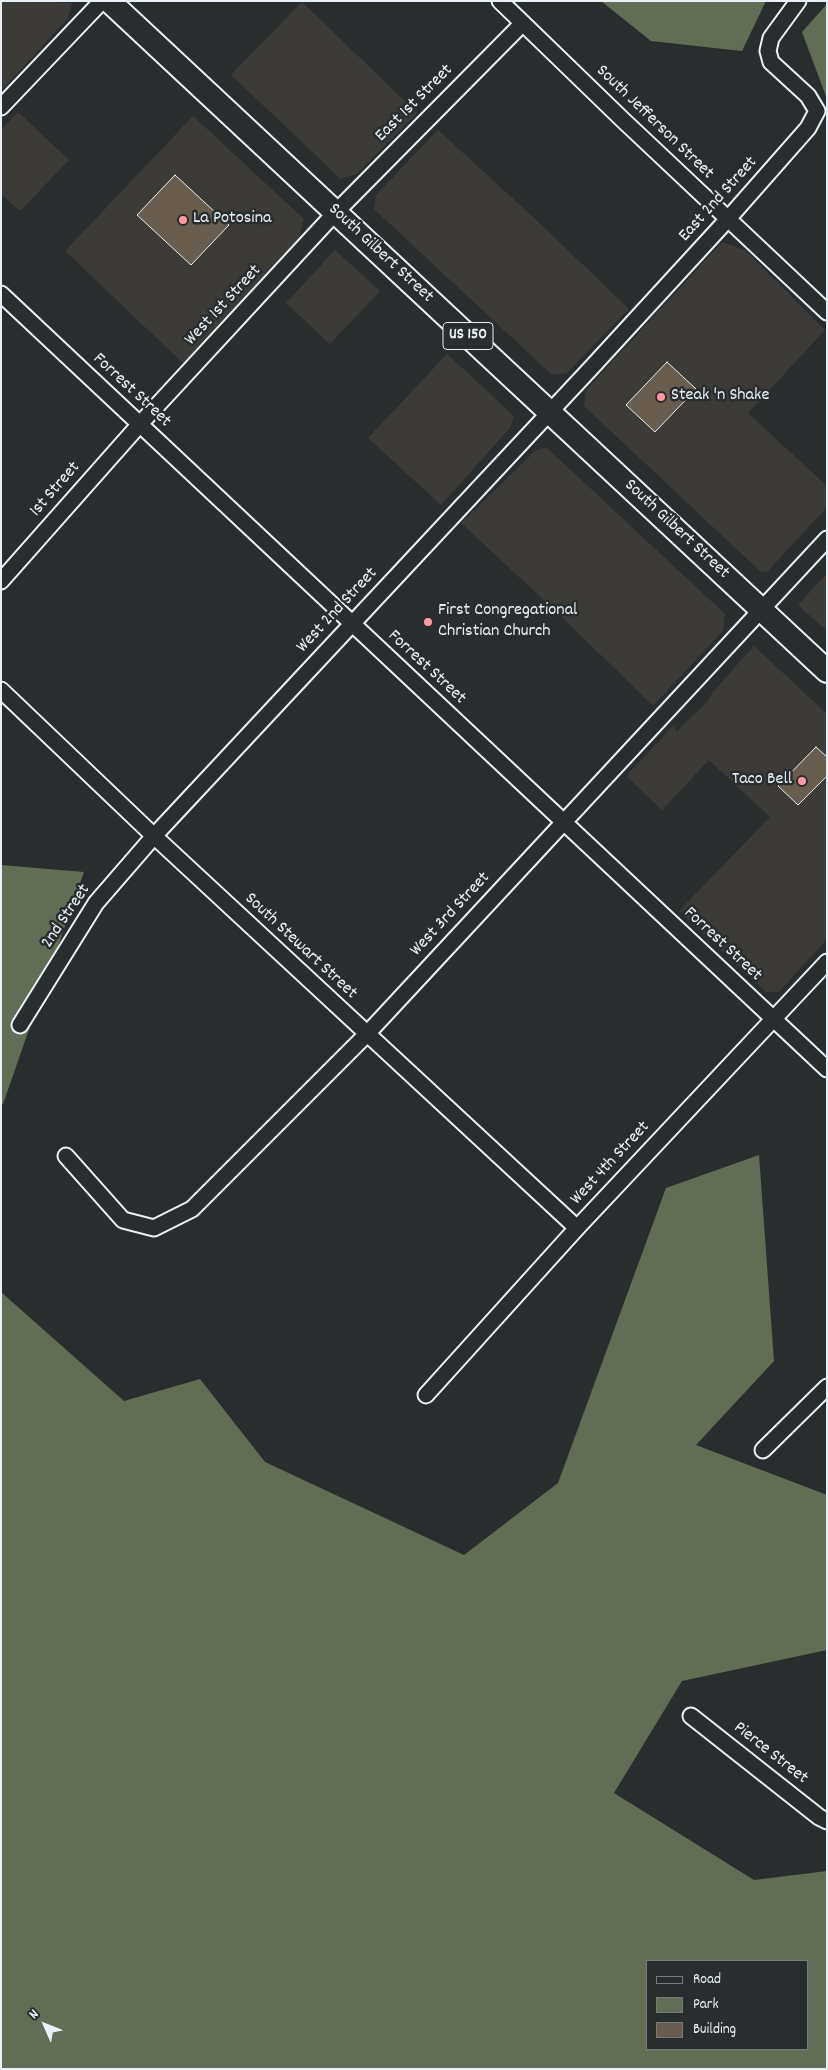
<!DOCTYPE html>
<style>
body{margin:0}
#map{position:relative;width:828px;height:2070px;overflow:hidden;background:#2a2d2e;font-family:Dekko,sans-serif}
canvas{display:block}
.frame{position:absolute;inset:0;border:2px solid #e8f1f8;pointer-events:none}
.legend{position:absolute;left:646px;top:1960px;width:162px;height:90px;box-sizing:border-box;background:#2a2d2e;border:1px solid #767b7f;margin:0;padding:6px 9px;list-style:none;font-size:15px;color:#e8f1f8}
.legend li{display:flex;align-items:center;gap:10px;height:25px}
.legend b{width:25px;border:1px solid #767b7f}
.north{position:absolute;left:20px;top:2000px;width:50px;height:50px;-webkit-text-stroke:4px #2a2d2e;paint-order:stroke;rotate:314deg;font-size:14px;font-weight:700;line-height:20px;text-align:center;color:#e8f1f8}
.north::after{content:'';display:block;margin:auto;width:18px;height:22px;background:#e8f1f8;clip-path:polygon(50% 0,100% 100%,50% 72%,0 100%)}
</style>
<div id="map">
<canvas width="828" height="2070"></canvas>
<div class="frame"></div>
<ul class="legend">
<li><b style="height:6px;background:#2a2d2e"></b>Road</li>
<li><b style="height:14px;background:#616d55"></b>Park</li>
<li><b style="height:14px;background:#695d50"></b>Building</li>
</ul>
<div class="north">N</div>
</div>
<script>
const ctx = document.querySelector('canvas').getContext('2d');
ctx.lineJoin = 'round';
function fill(path, color) { ctx.fillStyle = color; ctx.fill(path, 'evenodd'); }
const shape = rows => new Path2D(rows.map(r => 'M' + r).join(''));
function stroke(path, color, width, dash) { ctx.strokeStyle = color; ctx.lineWidth = width; ctx.lineCap = dash ? 'butt' : 'round'; ctx.setLineDash(dash || []); ctx.stroke(path); }
function write(font, color, halo, rows, align = 'center') {
  ctx.font = font + ' Dekko,sans-serif'; ctx.lineWidth = 5; ctx.setLineDash([]); ctx.textBaseline = 'middle'; ctx.strokeStyle = halo; ctx.fillStyle = color; for (const [text, x, y, turn = 0] of rows) {
    ctx.save(); ctx.translate(x, y); ctx.rotate((+turn || 0) * Math.PI / 180); ctx.textAlign = isNaN(turn) ? turn : align; if (halo) ctx.strokeText(text, 0, 0); ctx.fillText(text, 0, 0); ctx.restore();
  }
}
fill(shape([
 [1,1,72,3,68,18,1,91],
 [302,2,417,113,357,174,341,179,231,75],
 [18,112,69,160,20,211,1,194,1,130],
 [193,116,304,219,299,239,184,364,65,251],
 [438,130,531,215,629,309,567,373,552,375,374,209,376,195],
 [722,242,745,250,825,330,748,413,827,486,827,507,768,571,761,572,584,406,586,390],
 [335,250,380,291,330,344,286,303],
 [447,354,514,416,510,428,441,505,368,438],
 [546,447,725,614,723,631,653,706,562,617,461,523,535,451],
 [827,573,827,631,798,605],
 [754,646,827,714,827,939,779,992,766,992,679,911,770,817,709,760,662,810,626,776,673,726,677,731,709,700,712,693]
]), '#3d3b38');
fill(shape([
 [601,1,766,1,742,51,651,41],
 [827,4,827,99,802,32],
 [1,865,84,872,3,1104,1,1104],
 [759,1155,774,1361,696,1445,827,1495,827,1650,682,1681,614,1793,754,1880,827,1871,827,2069,1,2069,1,1292,124,1401,200,1379,265,1462,464,1555,558,1483,666,1188],
 [647,1961,807,1961,807,2049,647,2049]
]), '#616d55');
const building = shape([
 [175,175,229,225,191,265,137,215,175,175],
 [667,362,696,389,655,432,626,405,667,362],
 [816,747,827,757,827,776,798,805,778,786,816,747]
]);
fill(building, '#695d50');
stroke(building, '#e8f1f8', 1);
const minor = shape([
 [500,1,624,121,827,312],
 [1,107,102,1],
 [1,294,827,1069],
 [1,581,140,424,335,213,523,23],
 [1,690,154,836,577,1228],
 [20,1025,96,903,154,836,592,367,727,220,808,128,817,111,808,96,771,62,768,51,771,38,798,1],
 [66,1156,123,1220,154,1228,192,1209,366,1035,827,539],
 [426,1395,577,1228,827,962],
 [763,1450,827,1387],
 [691,1716,819,1817,827,1821]
]);
const primary = shape([
 [109,1,827,671]
]);
stroke(minor, '#e8f1f8', 19);
stroke(primary, '#e8f1f8', 26);
stroke(minor, '#2a2d2e', 15);
stroke(primary, '#2a2d2e', 22);
for (const [x, y, r, color] of [
 [183,220,5,"#ff9aa2"],
 [661,397,5,"#ff9aa2"],
 [428,622,5,"#ff9aa2"],
 [802,781,5,"#ff9aa2"]
]) { const dot = new Path2D(); dot.arc(x, y, r, 0, 2 * Math.PI); ctx.fillStyle = color; ctx.fill(dot); stroke(dot, '#2a2d2e', 2); }
for (const [x, y, w] of [
 [468,336,50]
]) { const box = new Path2D(); box.roundRect(x - w / 2, y - 13.5, w, 27, 4); ctx.fillStyle = '#2a2d2e'; ctx.fill(box); stroke(box, '#e8f1f8', 1); }
write('bold 16px', '#e8f1f8', null, [
 ["US 150",468,336]
]);
write('18px', '#e8f1f8', '#2a2d2e', [
 ["East 1st Street",415,104,-45],
 ["South Jefferson Street",654,123,44],
 ["East 2nd Street",719,200,-48],
 ["South Gilbert Street",380,254,43],
 ["West 1st Street",224,306,-47],
 ["Forrest Street",131,391,43],
 ["1st Street",56,490,-49],
 ["South Gilbert Street",676,530,43],
 ["West 2nd Street",338,611,-47],
 ["Forrest Street",426,668,43],
 ["West 3rd Street",451,915,-47],
 ["2nd Street",67,917,-56],
 ["Forrest Street",722,945,43],
 ["South Stewart Street",300,947,43],
 ["West 4th Street",611,1164,-47],
 ["Pierce Street",770,1754,38]
]);
write('18px', '#e8f1f8', '#2a2d2e', [
 ["La Potosina",193,220],
 ["Steak 'n Shake",671,397],
 ["First Congregational",438,612],
 ["Christian Church",438,633],
 ["Taco Bell",792,781,"right"]
], 'left');
</script>
